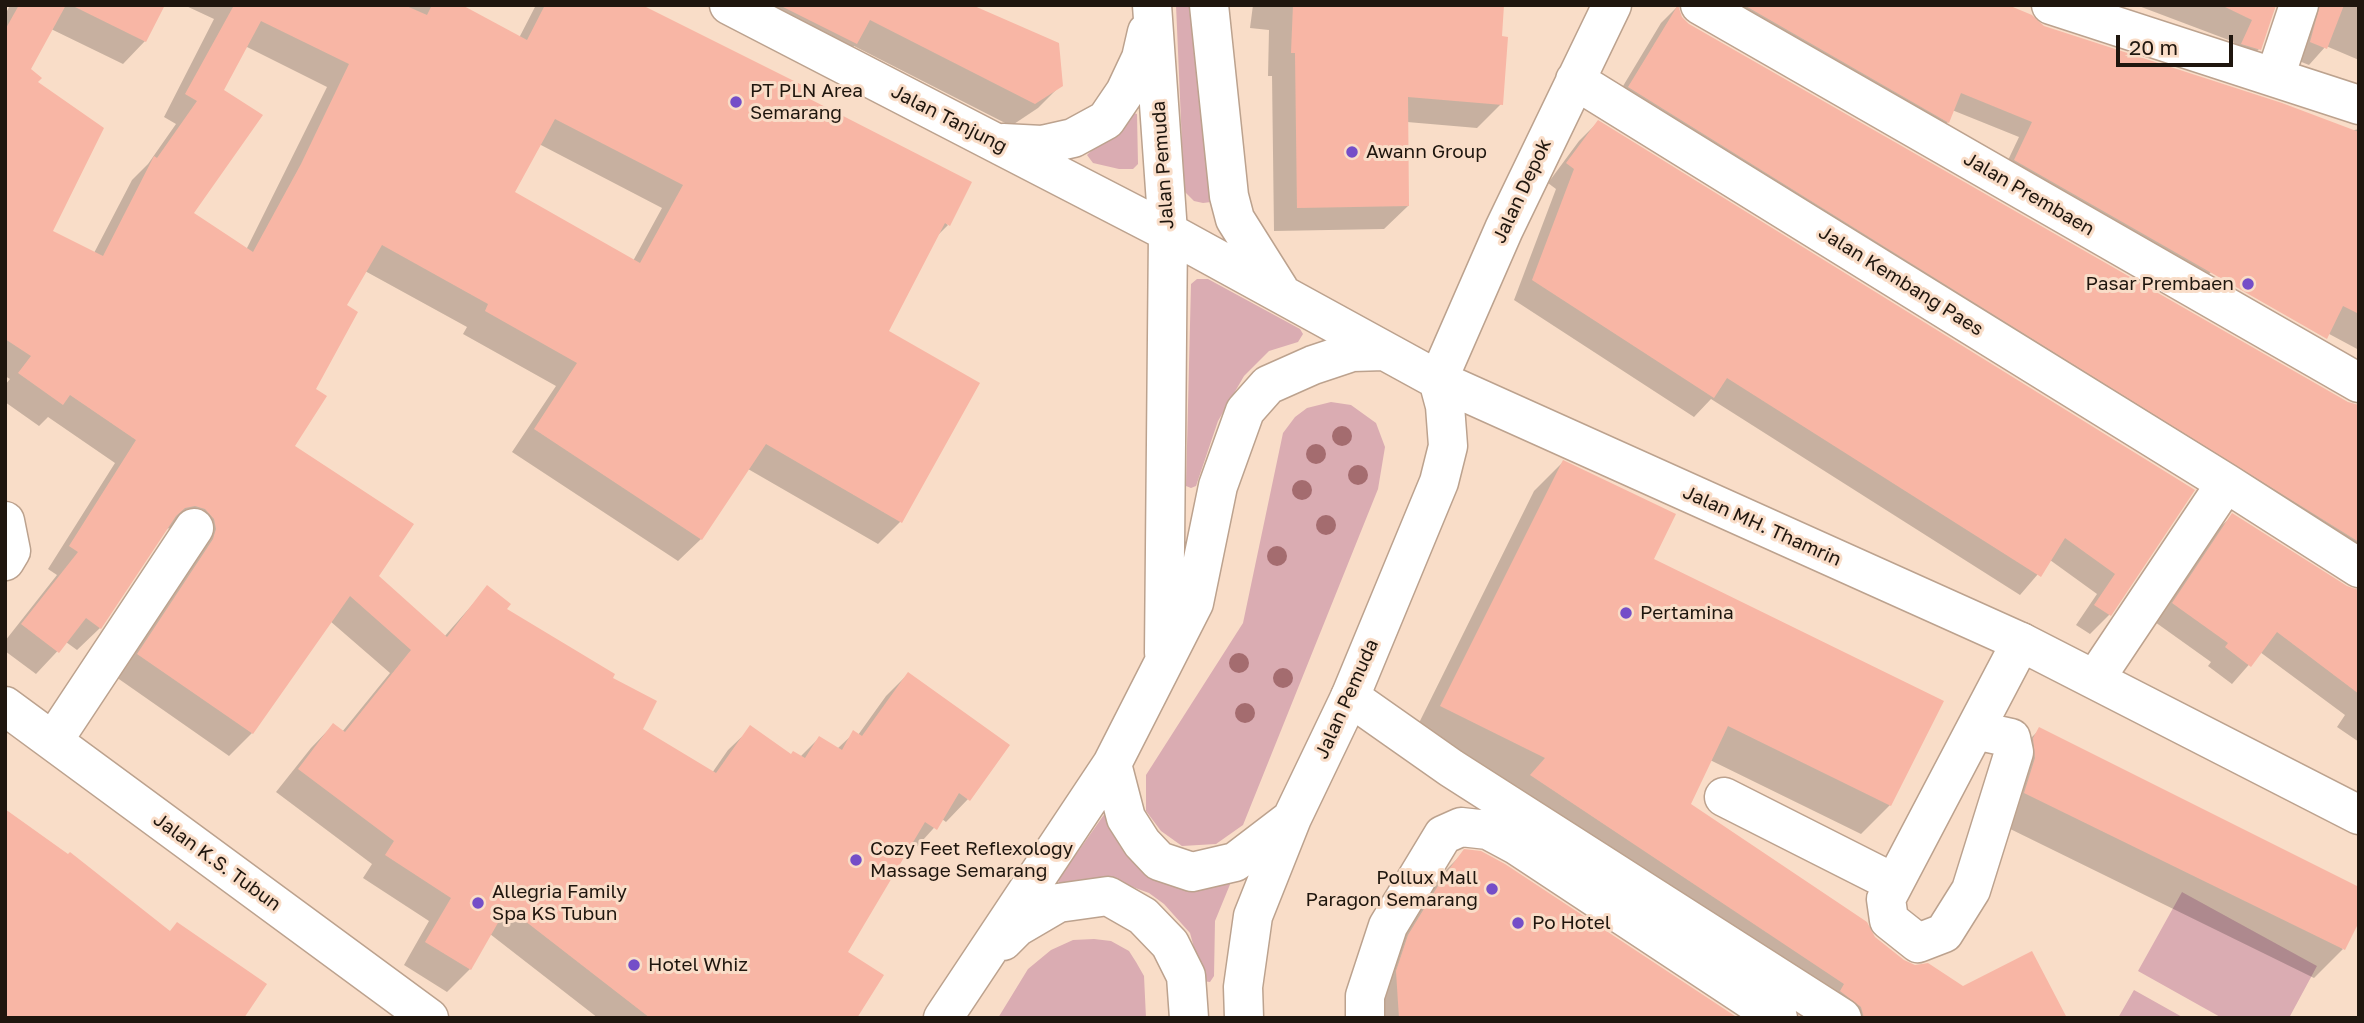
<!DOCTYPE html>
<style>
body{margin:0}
#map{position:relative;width:2364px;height:1023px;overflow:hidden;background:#f9ddc8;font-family:"Golos Text",sans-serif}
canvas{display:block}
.frame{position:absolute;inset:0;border:7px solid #1f160e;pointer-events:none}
.scale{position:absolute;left:2116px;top:35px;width:117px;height:32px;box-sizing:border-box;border:4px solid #1f160e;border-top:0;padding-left:9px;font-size:21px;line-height:24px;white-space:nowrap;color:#1f160e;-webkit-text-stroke:5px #f9ddc8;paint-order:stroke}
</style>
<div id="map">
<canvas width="2364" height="1023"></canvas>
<div class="frame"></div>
<div class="scale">20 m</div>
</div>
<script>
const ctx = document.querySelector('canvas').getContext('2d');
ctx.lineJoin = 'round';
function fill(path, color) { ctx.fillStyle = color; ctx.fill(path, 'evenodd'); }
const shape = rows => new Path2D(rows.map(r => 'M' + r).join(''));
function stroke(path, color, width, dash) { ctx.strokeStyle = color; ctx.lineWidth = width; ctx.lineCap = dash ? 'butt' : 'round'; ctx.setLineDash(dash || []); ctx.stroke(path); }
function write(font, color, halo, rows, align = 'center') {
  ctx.font = font + ' "Golos Text",sans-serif'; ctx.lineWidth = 6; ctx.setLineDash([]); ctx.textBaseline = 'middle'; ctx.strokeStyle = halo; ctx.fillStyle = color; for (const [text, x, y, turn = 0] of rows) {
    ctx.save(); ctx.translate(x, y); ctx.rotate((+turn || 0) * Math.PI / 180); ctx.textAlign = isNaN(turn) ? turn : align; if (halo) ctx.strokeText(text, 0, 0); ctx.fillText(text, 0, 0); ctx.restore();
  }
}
fill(shape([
 [1176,5,1190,5,1211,202,1203,203,1194,201,1184,191],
 [1131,112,1137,114,1138,164,1133,169,1119,169,1093,163,1087,155],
 [1197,279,1208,279,1300,329,1303,334,1298,342,1269,351,1244,376,1218,421,1196,486,1191,488,1186,486,1191,284],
 [1331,402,1351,405,1376,423,1385,447,1378,489,1243,825,1216,844,1182,846,1161,831,1146,811,1146,775,1243,623,1283,433,1295,417,1307,408],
 [1108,809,1120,846,1131,857,1231,882,1215,921,1214,976,1210,982,1203,981,1190,933,1164,904,1149,893,1111,879,1060,887,1058,880],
 [2182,892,2317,966,2289,1018,2222,1018,2138,971],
 [1094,939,1111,941,1129,951,1136,962,1144,976,1146,1018,998,1018,1028,969,1051,950,1073,940],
 [2134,990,2184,1018,2118,1018]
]), '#daacb2');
fill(shape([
 [10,5,163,5,145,41,123,64,51,29,29,70,36,83,51,232,94,253,132,180,148,164,176,124,164,117,214,19,184,5,453,5,519,38,536,5,640,5,804,98,948,225,936,237,886,331,900,522,878,544,748,469,701,539,678,561,512,452,556,386,463,334,467,327,365,271,345,306,292,446,376,577,444,637,487,588,504,610,610,679,640,729,712,773,728,750,751,728,790,756,800,757,819,738,837,749,854,733,858,735,886,696,908,674,968,799,946,822,942,819,913,851,907,848,845,953,855,1018,598,1018,490,934,470,969,447,992,404,965,429,921,363,878,372,864,276,792,311,748,333,725,342,732,390,673,330,621,252,733,229,756,116,677,171,528,165,529,100,628,77,650,66,642,36,674,5,651,5,641,57,575,48,569,115,463,48,417,39,426,5,402,5,385,10,379,5,376,5,15],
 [245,46,327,87,246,250,191,213,222,91],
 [539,144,662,208,633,261,512,193],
 [736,5,968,5,1061,85,1038,108,1011,126,854,46,833,66],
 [1253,5,1502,5,1501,104,1477,128,1407,122,1408,206,1384,229,1274,231,1272,76,1268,76,1269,30,1250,28],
 [1705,5,2003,5,2043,27,2350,131,2359,129,2359,350,2212,271,2196,287,2001,175,2019,137,1952,110,1948,122,1933,136],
 [2136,5,2276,5,2259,49,2243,66,2226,60,2234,42],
 [2297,5,2359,5,2359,60,2326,46,2309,65,2294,59],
 [1678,6,1679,16,1688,25,2347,404,2359,406,2359,574,1611,106,1661,23],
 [1598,122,2193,490,2109,615,2090,634,2076,625,2097,594,2050,560,2020,595,1711,399,1694,417,1514,300,1556,189,1548,183,1579,141],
 [1563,462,1651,560,1941,702,1890,805,1861,834,1710,760,1689,804,1904,962,1963,988,2065,1018,1814,1018,1502,804,1518,787,1413,735,1534,491],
 [2233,515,2346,588,2359,591,2359,742,2337,727,2345,715,2260,652,2232,684,2208,666,2211,662,2155,622,2214,533],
 [2040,729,2343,949,2314,978,1996,822,2011,758],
 [1465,851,1734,1018,1369,1018,1380,966,1436,880]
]), '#0003');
fill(shape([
 [19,5,66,5,31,69,42,78,38,82,104,128,53,231,103,256,154,156,157,158,197,101,185,94,233,7,230,5,404,5,427,15,432,5,462,5,527,40,545,5,642,5,810,89,806,97,972,182,950,226,945,223,889,331,980,383,902,523,766,444,702,540,534,429,577,363,485,311,488,304,382,245,347,305,358,312,316,389,327,396,295,446,414,524,379,576,447,637,487,585,511,604,507,609,615,674,613,678,657,701,643,729,716,773,750,725,791,754,793,751,805,758,819,736,842,750,853,730,862,736,908,672,1010,745,970,801,959,793,937,830,925,822,848,952,884,975,857,1018,650,1018,507,907,471,970,425,942,451,898,385,855,394,841,298,769,333,723,345,732,411,650,350,596,253,734,137,654,213,539,216,529,214,519,205,509,195,506,185,508,176,516,101,629,86,618,59,653,21,624,78,552,69,546,136,440,70,395,63,405,18,373,31,356,5,339,5,30],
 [261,21,349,64,301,164,253,252,194,213,263,115,224,90],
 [555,119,683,185,640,263,515,192],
 [71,5,165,5,146,42],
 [779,5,972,5,1059,43,1063,86,1035,104,870,20,857,44],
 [1293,5,1504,5,1502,36,1508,37,1503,105,1408,97,1409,206,1297,208,1295,53,1291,53],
 [1678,5,1682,17,1689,24,2348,402,2359,405,2359,542,1628,87],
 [1744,5,2008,5,2032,15,2044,26,2282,103,2359,132,2359,314,2343,306,2327,339,2014,160,2032,122,1961,93,1949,123],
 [2221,5,2276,5,2261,50,2241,44,2252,20],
 [2320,5,2344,5,2327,49,2310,42],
 [1598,120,2195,490,2111,616,2094,605,2115,574,2065,538,2041,577,1727,378,1714,398,1532,280,1574,169,1566,163],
 [1563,460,1676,514,1654,559,1944,701,1891,806,1728,726,1691,804,1867,922,1875,937,1904,960,1915,965,1928,963,1963,986,2032,951,2067,1018,1864,1018,1861,1007,1840,991,1844,984,1530,775,1545,758,1440,706],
 [2232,513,2347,586,2359,590,2359,694,2277,632,2251,667,2225,647,2228,643,2172,603],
 [2039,727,2359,887,2359,922,2345,950,2024,793,2035,758,2033,738],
 [5,809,68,854,70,852,170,931,177,922,267,984,244,1018,5,1018],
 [1464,849,1481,851,1505,864,1738,1018,1399,1018,1396,971,1408,935,1444,876]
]), '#f8b6a5');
const minor = shape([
 [1700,5,2359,383],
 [2051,5,2359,105],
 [2275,77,2299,5],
 [1575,80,2226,483,2359,568],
 [1438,380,1504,229,1612,5],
 [5,521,11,551,5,561],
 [2095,679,2226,483],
 [1350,697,1451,768,1842,1018],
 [5,706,429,1018],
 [1975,730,2011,738,2014,752,1971,890,1944,933,1918,943,1889,920,1886,899,2021,642],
 [53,741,194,528],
 [1724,797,1894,883],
 [1365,1018,1365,996,1388,926,1443,835,1461,827,1488,830,1516,845,1778,1018]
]);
const major = shape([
 [729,5,1168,232,1438,380,2021,642,2359,815],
 [1152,5,1168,232,1164,653],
 [1209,5,1229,196,1235,219,1279,289],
 [1003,143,1042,145,1073,138,1106,120,1125,92,1141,58,1147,32],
 [1112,764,1126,818,1142,843,1159,861,1192,872,1235,862,1290,820],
 [1003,941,1017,927,1058,903,1108,896,1143,916,1170,944,1186,976,1189,1018],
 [943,1018,1112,764,1194,603,1218,486,1245,411,1268,385,1313,365,1352,352,1384,351],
 [1244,1018,1243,987,1253,916,1292,818,1350,697,1439,482,1448,446,1445,406,1438,380]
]);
stroke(minor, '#bca28e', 41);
stroke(major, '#bca28e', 41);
stroke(minor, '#fff', 38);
stroke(major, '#fff', 38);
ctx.fillStyle = '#a46c6f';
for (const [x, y] of [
 [1342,436],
 [1316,454],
 [1358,475],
 [1302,490],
 [1326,525],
 [1277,556],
 [1239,663],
 [1283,678],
 [1245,713]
]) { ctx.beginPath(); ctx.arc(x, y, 10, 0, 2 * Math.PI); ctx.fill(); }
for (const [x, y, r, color] of [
 [736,102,7,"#744ec8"],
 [1352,152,7,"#744ec8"],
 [2248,284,7,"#744ec8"],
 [1626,613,7,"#744ec8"],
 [856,860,7,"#744ec8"],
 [1492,889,7,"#744ec8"],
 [478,903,7,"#744ec8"],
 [1518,923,7,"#744ec8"],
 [634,965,7,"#744ec8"]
]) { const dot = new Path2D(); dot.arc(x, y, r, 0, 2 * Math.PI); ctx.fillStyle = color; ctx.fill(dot); stroke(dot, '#f9ddc8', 2.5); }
write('19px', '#1f160e', '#f9ddc8', [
 ["PT PLN Area",750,91],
 ["Semarang",750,113],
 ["Awann Group",1366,152],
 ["Pasar Prembaen",2234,284,"right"],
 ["Pertamina",1640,613],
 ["Cozy Feet Reflexology",870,849],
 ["Massage Semarang",870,871],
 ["Pollux Mall",1478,878,"right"],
 ["Paragon Semarang",1478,900,"right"],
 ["Allegria Family",492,892],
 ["Spa KS Tubun",492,914],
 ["Po Hotel",1532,923],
 ["Hotel Whiz",648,965]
], 'left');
write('19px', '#1f160e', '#f9ddc8', [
 ["Jalan Tanjung",949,119,27],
 ["Jalan Pemuda",1163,165,-94],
 ["Jalan Depok",1522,191,-65],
 ["Jalan Prembaen",2029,194,30],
 ["Jalan Kembang Paes",1901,281,32],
 ["Jalan MH. Thamrin",1762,526,24],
 ["Jalan Pemuda",1347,699,-66],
 ["Jalan K.S. Tubun",217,862,36]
]);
</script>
